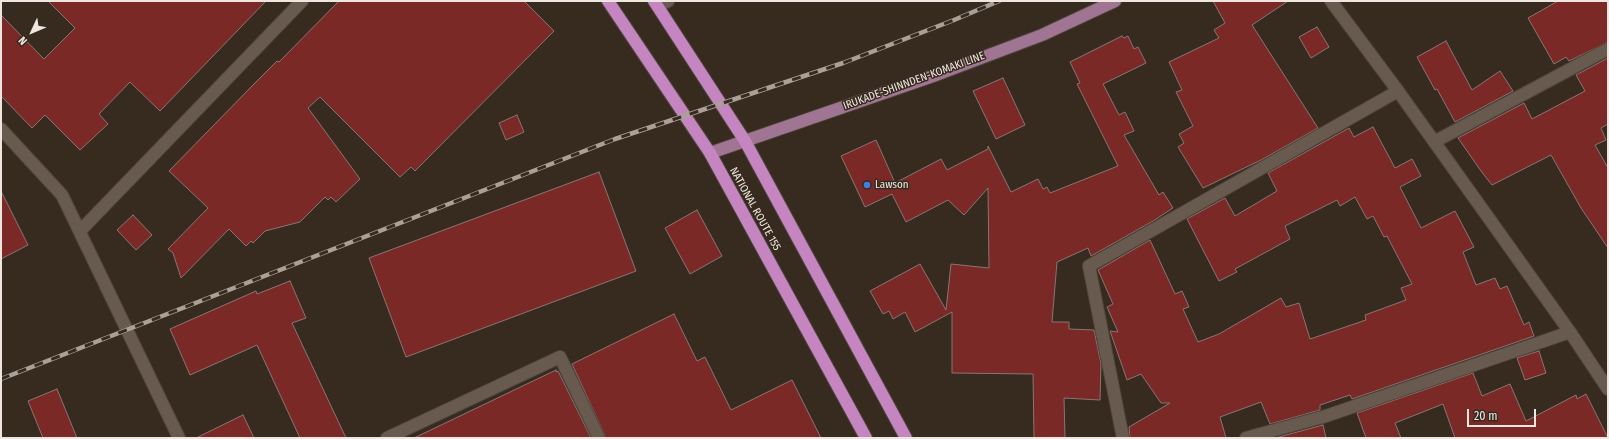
<!DOCTYPE html>
<style>
body{margin:0}
#map{position:relative;width:1609px;height:439px;overflow:hidden;background:#372b20;font-family:"Fira Sans Condensed",sans-serif}
canvas{display:block}
.frame{position:absolute;inset:0;border:2px solid #efe6df;pointer-events:none}
.north{position:absolute;left:12px;top:12px;width:40px;height:40px;-webkit-text-stroke:3px #372b20;paint-order:stroke;rotate:226deg;font-size:11px;font-weight:700;line-height:16px;text-align:center;color:#efe6df}
.north::after{content:'';display:block;margin:auto;width:14px;height:18px;background:#efe6df;clip-path:polygon(50% 0,100% 100%,50% 72%,0 100%)}
.scale{position:absolute;left:1467px;top:409px;width:69px;height:18px;box-sizing:border-box;border:2px solid #efe6df;border-top:0;padding-left:5px;font-size:12px;line-height:14px;white-space:nowrap;color:#efe6df;-webkit-text-stroke:3px #372b20;paint-order:stroke}
</style>
<div id="map">
<canvas width="1609" height="439"></canvas>
<div class="frame"></div>
<div class="north">N</div>
<div class="scale">20 m</div>
</div>
<script>
const ctx = document.querySelector('canvas').getContext('2d');
ctx.lineJoin = 'round';
function fill(path, color) { ctx.fillStyle = color; ctx.fill(path, 'evenodd'); }
const shape = rows => new Path2D(rows.map(r => 'M' + r).join(''));
function stroke(path, color, width, dash) { ctx.strokeStyle = color; ctx.lineWidth = width; ctx.lineCap = dash ? 'butt' : 'round'; ctx.setLineDash(dash || []); ctx.stroke(path); }
function write(font, color, halo, rows, align = 'center') {
  ctx.font = font + ' "Fira Sans Condensed",sans-serif'; ctx.lineWidth = 3; ctx.setLineDash([]); ctx.textBaseline = 'middle'; ctx.strokeStyle = halo; ctx.fillStyle = color; for (const [text, x, y, turn = 0] of rows) {
    ctx.save(); ctx.translate(x, y); ctx.rotate((+turn || 0) * Math.PI / 180); ctx.textAlign = isNaN(turn) ? turn : align; if (halo) ctx.strokeText(text, 0, 0); ctx.fillText(text, 0, 0); ctx.restore();
  }
}
const building = shape([
 [48,1,266,1,160,111,130,82,99,114,108,124,80,150,45,115,32,128,1,96,1,15,44,59,75,28,48,1],
 [339,1,524,1,554,31,415,171,411,167,400,177,320,97,308,108,360,179,336,202,331,197,328,200,325,197,300,222,265,231,253,243,251,241,246,246,229,229,181,278,173,253,168,249,208,208,169,171,253,85,277,61,279,62,339,1],
 [1213,1,1288,1,1252,25,1318,128,1261,160,1203,188,1178,147,1184,143,1179,134,1193,126,1176,92,1182,90,1169,62,1219,38,1214,30,1225,23,1213,1],
 [1558,1,1608,1,1608,42,1569,61,1566,57,1554,64,1528,18,1558,1],
 [1317,27,1329,47,1311,58,1299,37,1317,27],
 [1122,36,1124,38,1128,36,1134,49,1138,47,1146,63,1103,84,1119,115,1125,112,1134,131,1124,135,1159,195,1163,192,1173,208,1153,221,1091,256,1088,248,1057,262,1052,322,1069,322,1069,329,1094,330,1101,364,1100,400,1064,398,1065,438,1034,438,1033,374,952,373,952,312,915,332,905,312,893,319,889,311,883,314,870,291,920,264,946,310,951,264,989,268,988,188,964,215,948,200,906,222,892,194,865,207,841,156,876,140,895,183,941,159,947,170,988,149,988,146,1011,192,1038,179,1043,189,1047,187,1050,193,1118,166,1077,84,1080,83,1070,62,1122,36],
 [1446,41,1472,90,1500,71,1513,91,1455,122,1437,89,1435,90,1417,57,1446,41],
 [1608,58,1608,124,1601,128,1606,140,1595,145,1608,168,1608,248,1581,208,1551,155,1492,185,1481,171,1458,138,1524,103,1532,119,1585,91,1576,75,1608,58],
 [1003,78,1025,125,996,139,973,91,1003,78],
 [517,115,524,132,506,140,499,123,517,115],
 [1373,127,1395,168,1412,159,1421,176,1400,187,1421,228,1455,211,1474,247,1463,252,1476,285,1495,278,1500,289,1507,286,1524,325,1529,322,1534,336,1352,399,1350,395,1320,405,1320,410,1270,424,1261,402,1220,417,1226,438,1130,438,1129,427,1170,403,1161,403,1141,374,1127,380,1110,331,1118,332,1107,307,1113,304,1098,270,1150,240,1175,294,1182,291,1189,307,1183,309,1198,342,1219,334,1281,298,1286,307,1299,303,1310,339,1366,320,1365,315,1406,300,1401,288,1412,284,1387,236,1384,237,1373,216,1367,219,1355,197,1340,206,1337,200,1285,226,1290,239,1235,269,1237,272,1219,281,1187,219,1225,198,1235,216,1277,191,1268,173,1349,128,1354,137,1373,127],
 [599,172,636,271,406,357,369,258,599,172],
 [1,191,28,245,1,259,1,191],
 [697,210,722,256,690,274,665,228,697,210],
 [133,215,152,235,136,250,117,230,133,215],
 [290,281,306,318,292,323,346,438,300,438,257,345,190,375,170,329,256,291,257,294,290,281],
 [674,314,697,361,705,357,731,410,792,380,821,438,606,438,572,364,674,314],
 [1539,351,1546,373,1525,380,1517,358,1539,351],
 [556,370,556,372,558,371,591,438,414,438,556,370],
 [1473,373,1482,396,1510,384,1526,421,1576,395,1577,399,1586,394,1608,438,1455,438,1443,404,1395,423,1401,438,1366,438,1357,413,1473,373],
 [57,389,77,438,43,438,28,401,57,389],
 [243,415,254,438,196,438,243,415],
 [1323,425,1326,438,1275,438,1323,425]
]);
fill(building, '#7a2927');
stroke(building, '#8a7573', 1);
const minor = shape([
 [1331,1,1398,91,1570,332,1608,389],
 [658,6,668,1],
 [1,129,62,195,179,438],
 [1434,142,1608,49],
 [80,231,302,1],
 [387,438,560,357,599,438],
 [1123,438,1089,266,1398,91],
 [1246,438,1326,416,1570,332]
]);
const major = shape([
 [710,153,936,75,1042,35,1115,1]
]);
const highway = shape([
 [608,1,710,153,866,438],
 [654,1,745,141,906,438]
]);
stroke(minor, '#50463c', 14);
stroke(major, '#50463c', 14);
stroke(highway, '#50463c', 14);
stroke(minor, '#685a4e', 12);
stroke(major, '#a07493', 12);
stroke(highway, '#c585c1', 12);
const rail = shape([
 [1,379,615,139,843,63,954,20,999,1]
]);
stroke(rail, '#aaa097', 4.5);
stroke(rail, '#372b20', 3, [9]);
for (const [x, y, r, color] of [
 [867,185,4,"#3f7fe0"]
]) { const dot = new Path2D(); dot.arc(x, y, r, 0, 2 * Math.PI); ctx.fillStyle = color; ctx.fill(dot); stroke(dot, '#372b20', 1.5); }
write('11px', '#efe6df', '#372b20', [
 ["IRUKADE-SHINNDEN-KOMAKI LINE",914,81,-20],
 ["NATIONAL ROUTE 155",755,209,61]
]);
write('11px', '#efe6df', '#372b20', [
 ["Lawson",875,185]
], 'left');
</script>
